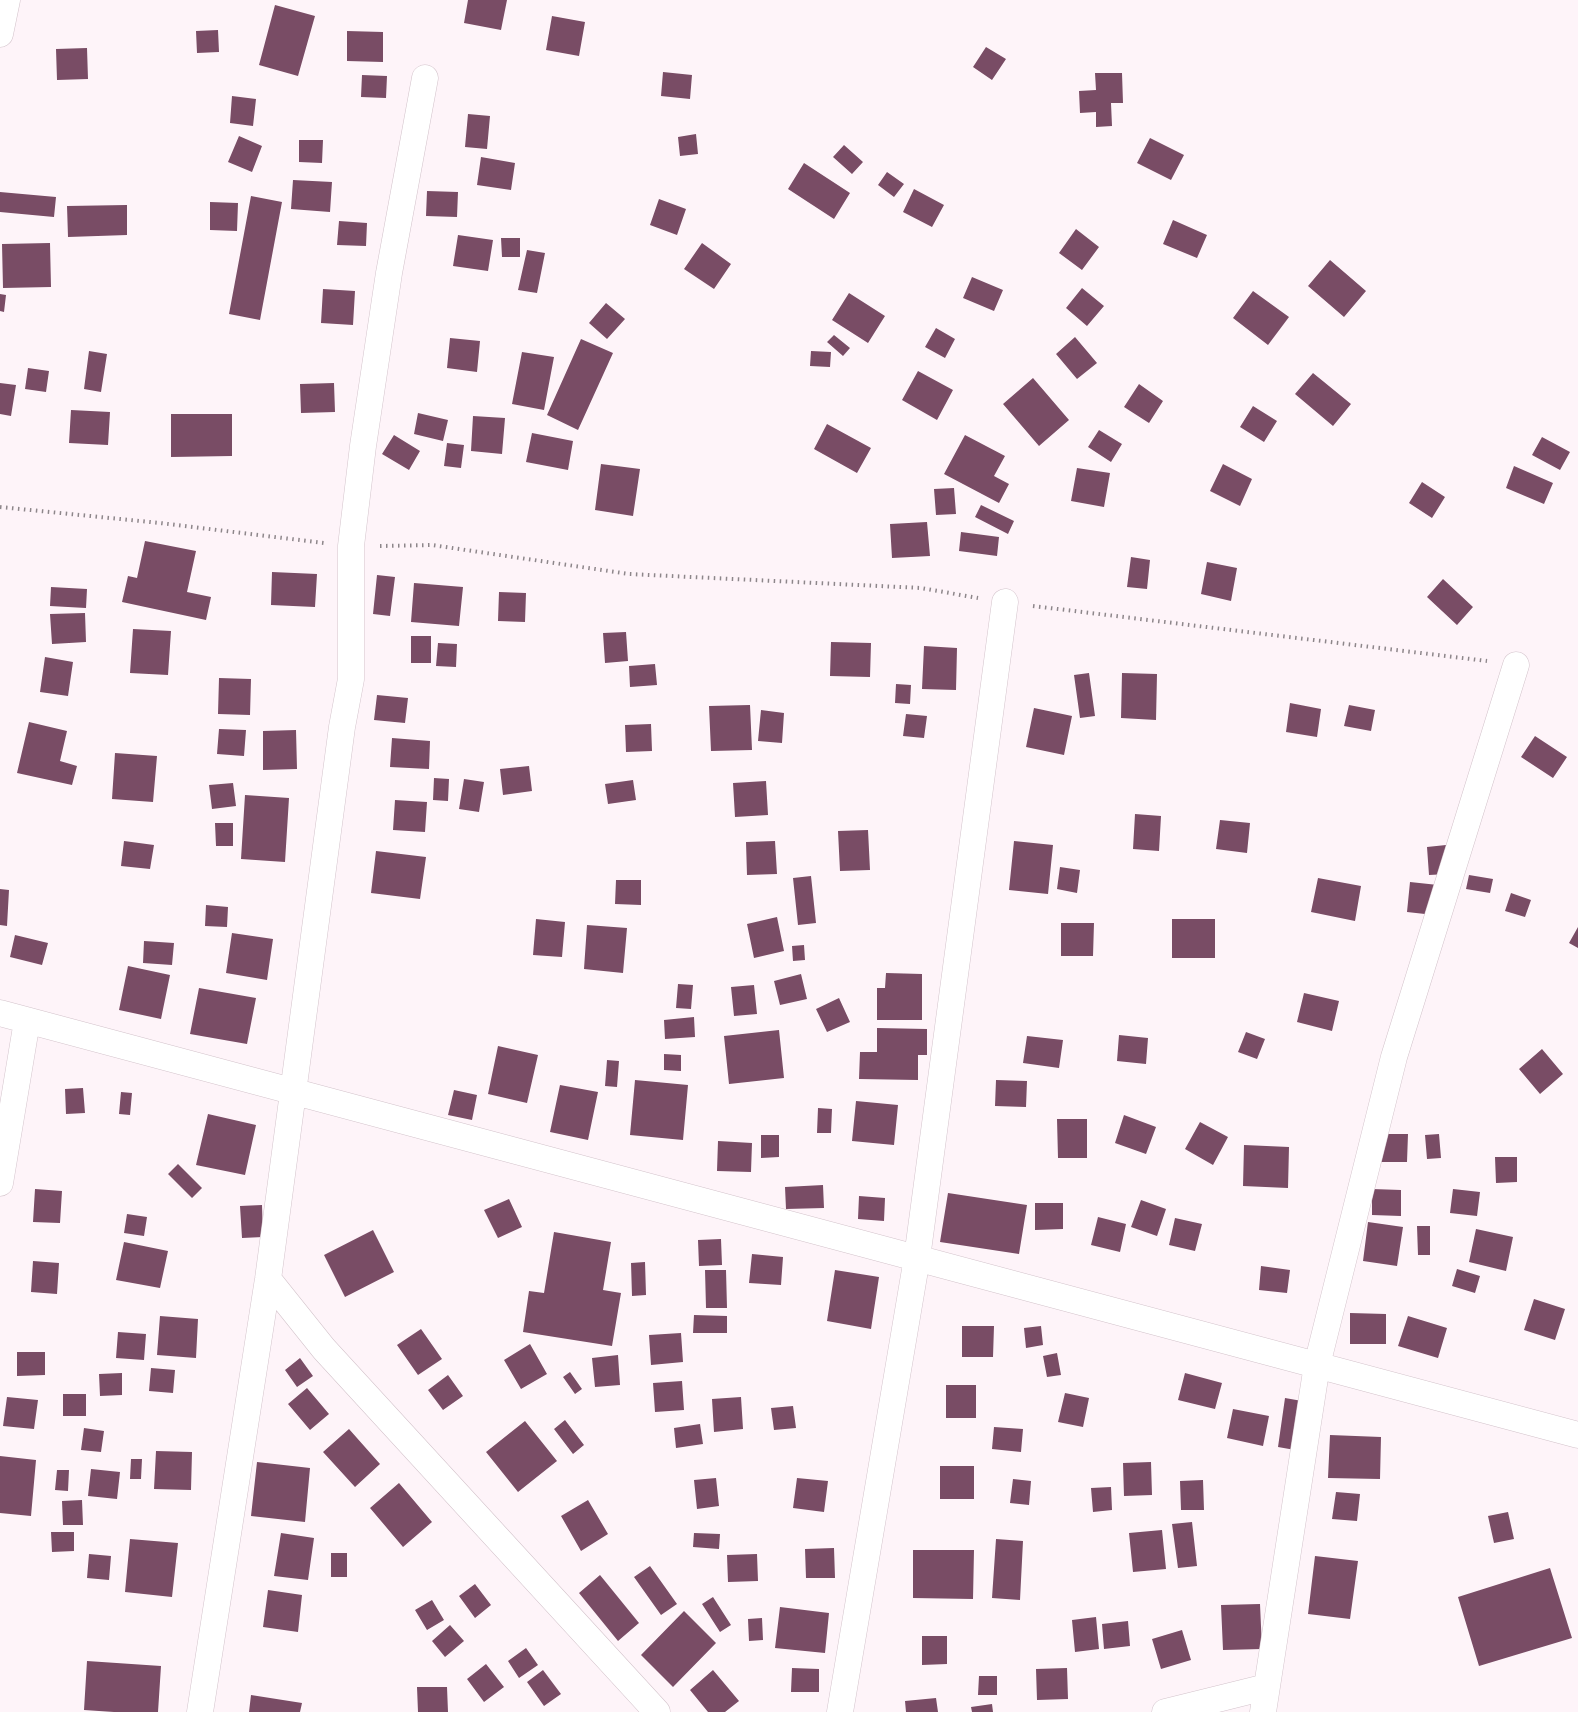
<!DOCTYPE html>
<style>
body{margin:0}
canvas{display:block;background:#fef4f9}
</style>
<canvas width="1578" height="1712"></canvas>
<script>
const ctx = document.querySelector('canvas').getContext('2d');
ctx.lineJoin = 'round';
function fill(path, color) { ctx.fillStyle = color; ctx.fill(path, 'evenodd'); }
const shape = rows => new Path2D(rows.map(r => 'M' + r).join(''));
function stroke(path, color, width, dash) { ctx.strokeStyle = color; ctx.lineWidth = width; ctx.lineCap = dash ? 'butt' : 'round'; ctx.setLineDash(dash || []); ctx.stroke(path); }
fill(shape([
 [468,0,507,0,501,30,464,23],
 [275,5,315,16,298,76,259,65],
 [552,16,585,22,579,56,546,50],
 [218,30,219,52,197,53,196,31],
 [347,31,383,32,383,62,347,61],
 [986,47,1006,59,992,80,973,67],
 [87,48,88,79,57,80,56,49],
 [663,72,692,75,690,99,661,96],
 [1095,73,1122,73,1123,103,1111,103,1112,126,1096,127,1096,112,1080,113,1079,91,1096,90],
 [362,75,387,76,386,98,361,97],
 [232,96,256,99,253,126,230,123],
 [468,114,490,116,487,149,465,147],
 [696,134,698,154,680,156,678,137],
 [239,136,262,146,252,172,228,162],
 [1150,138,1184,155,1171,180,1137,163],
 [299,140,323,140,322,163,299,162],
 [844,145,863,162,852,174,833,157],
 [481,157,515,163,511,190,477,185],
 [804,163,850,193,834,219,788,189],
 [887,172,904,184,894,197,878,185],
 [293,180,332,182,330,212,291,209],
 [914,189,944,205,932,227,903,212],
 [427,191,458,192,457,217,426,216],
 [0,192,56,197,54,217,0,212],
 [251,196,282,202,260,320,229,314],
 [659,199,686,209,677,235,650,225],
 [210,202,238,203,237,231,210,230],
 [127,205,127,235,68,237,67,206],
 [1173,220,1207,235,1197,258,1163,244],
 [339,221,367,223,366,246,337,245],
 [1076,229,1099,247,1082,270,1059,253],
 [458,235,493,240,488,271,453,266],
 [501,238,520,238,520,257,502,257],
 [50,243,51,287,3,288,2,244],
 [702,243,731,264,714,289,684,269],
 [527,250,545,253,537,293,518,290],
 [1330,260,1366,291,1344,317,1308,286],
 [972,277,1003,290,994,311,963,298],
 [1082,288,1104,306,1087,326,1066,308],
 [323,289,355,291,353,325,321,323],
 [1253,291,1289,317,1268,345,1233,318],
 [849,293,885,316,868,343,832,320],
 [0,294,6,295,4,312,0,311],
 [606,303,625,319,607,339,589,323],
 [936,328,955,339,945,358,925,347],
 [834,335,850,348,843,356,827,342],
 [1075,337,1097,363,1077,379,1056,354],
 [450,338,480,341,477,372,447,368],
 [581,339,613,353,578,430,547,415],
 [89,351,107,354,101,392,84,389],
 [811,351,831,352,830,367,810,366],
 [522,352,554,357,544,410,512,404],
 [28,368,49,371,46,392,25,389],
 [918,371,953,390,937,420,902,400],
 [1313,373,1351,404,1333,426,1295,394],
 [1033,378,1069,420,1039,446,1003,404],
 [0,383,16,385,11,416,0,414],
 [334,383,335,412,301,413,300,384],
 [1139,384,1163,401,1149,423,1124,407],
 [1253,406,1277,421,1264,442,1240,427],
 [71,410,110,412,108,445,69,443],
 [418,413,448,420,443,441,414,434],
 [171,414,232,414,232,456,171,457],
 [473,416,505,418,502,454,471,451],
 [827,424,871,448,857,473,814,449],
 [1099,430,1122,444,1111,462,1088,447],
 [532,433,573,441,568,470,526,462],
 [394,435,420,451,409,470,382,454],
 [965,435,1005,456,994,476,1009,484,999,503,944,474],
 [1542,437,1570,452,1560,470,1532,455],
 [447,443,464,445,461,468,444,466],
 [601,464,640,469,633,516,595,510],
 [1223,464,1252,479,1240,506,1210,491],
 [1514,466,1553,483,1544,504,1506,488],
 [1077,468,1110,473,1104,507,1071,501],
 [1422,482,1445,497,1432,518,1409,503],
 [954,488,956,514,936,515,934,489],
 [981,505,1014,521,1008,534,975,517],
 [927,522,930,556,892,558,890,524],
 [961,532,999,537,997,556,959,551],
 [145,541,196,551,187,592,211,597,206,620,122,602,128,576,137,578],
 [1131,557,1150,560,1147,589,1127,587],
 [1207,562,1237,568,1231,601,1201,594],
 [272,572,317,574,315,607,271,605],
 [377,575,395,577,390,616,373,614],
 [1443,579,1473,607,1457,625,1427,597],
 [414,583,463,587,459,626,411,622],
 [51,587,87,589,86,608,50,606],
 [499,592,526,593,525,622,498,621],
 [85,613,86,642,52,644,50,614],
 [133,629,171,631,168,675,130,673],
 [626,632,628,661,605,663,603,633],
 [411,636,431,636,431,663,411,663],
 [831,642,871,643,870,677,830,676],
 [438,643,457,644,456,667,436,666],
 [924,646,957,648,956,690,922,689],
 [45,657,73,662,68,696,40,692],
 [655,664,657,685,630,687,629,666],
 [1089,673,1095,716,1080,718,1074,675],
 [1122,673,1157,674,1156,720,1121,718],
 [219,678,251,679,250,715,218,714],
 [896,684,911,685,910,704,895,703],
 [377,695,408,698,405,723,374,720],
 [1290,703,1321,709,1317,737,1286,732],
 [750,705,752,750,711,751,709,706],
 [1349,705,1375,710,1371,731,1344,726],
 [1034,708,1072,716,1064,755,1026,747],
 [761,710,784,713,782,743,758,741],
 [906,714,927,716,924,738,903,736],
 [29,722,67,731,60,761,77,766,72,785,17,773],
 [651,724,652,751,626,752,625,725],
 [219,729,246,730,244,756,217,754],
 [296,730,297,769,263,770,263,731],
 [1535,736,1567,757,1553,778,1521,757],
 [392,738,430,741,429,769,390,767],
 [115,753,157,756,153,802,112,799],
 [529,766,532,791,503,795,500,769],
 [434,778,449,779,448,801,433,800],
 [464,779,484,782,479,812,459,809],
 [633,780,636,800,608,804,605,784],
 [766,781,768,815,735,817,733,783],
 [233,783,236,806,212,809,209,785],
 [245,795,289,798,285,862,241,859],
 [395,800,427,802,425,832,393,830],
 [1135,814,1161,816,1159,851,1133,849],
 [1220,820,1250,823,1247,853,1216,849],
 [215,823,233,823,233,846,216,846],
 [868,830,870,870,840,871,838,831],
 [124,841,154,845,150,869,121,866],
 [775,841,777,874,747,875,746,842],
 [1014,841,1053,845,1048,894,1009,890],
 [1446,845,1448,874,1429,875,1427,847],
 [376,851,426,857,420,899,371,893],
 [1060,867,1080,870,1077,893,1057,889],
 [1469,875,1493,879,1490,893,1466,889],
 [811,876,816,923,798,925,793,878],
 [1318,878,1361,886,1355,921,1311,912],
 [616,880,641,880,641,905,615,904],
 [1410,882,1438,885,1434,915,1407,912],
 [0,889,9,890,7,926,0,925],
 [1511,893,1531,900,1525,917,1505,911],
 [206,905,228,907,227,927,205,926],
 [777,917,784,951,754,958,747,924],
 [536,919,565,922,562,957,533,955],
 [1172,919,1215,919,1215,958,1172,958],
 [1061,923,1094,923,1093,956,1061,956],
 [587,925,627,928,623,973,584,969],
 [1578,927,1578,948,1569,943],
 [232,933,273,939,267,980,226,973],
 [15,935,48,943,42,965,10,957],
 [144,941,174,943,172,965,143,963],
 [804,945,805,960,793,961,792,946],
 [128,966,170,975,161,1019,119,1010],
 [886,973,922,974,922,1020,877,1020,877,988,885,988],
 [801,974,807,999,780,1005,774,981],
 [678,984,693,985,691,1009,676,1008],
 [754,985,757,1014,734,1016,731,987],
 [199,988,256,998,247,1044,190,1034],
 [1304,993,1339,1001,1332,1031,1297,1022],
 [839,998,850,1022,827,1032,816,1009],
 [694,1017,695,1037,665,1039,664,1020],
 [877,1028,927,1029,927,1055,918,1055,918,1080,859,1079,860,1052,877,1052],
 [779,1030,784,1078,729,1084,724,1036],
 [1246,1032,1265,1039,1257,1059,1238,1052],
 [1119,1035,1148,1038,1146,1064,1117,1061],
 [1027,1036,1063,1040,1059,1068,1023,1063],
 [498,1046,538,1055,527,1103,488,1094],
 [1542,1049,1563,1074,1540,1094,1519,1069],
 [664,1054,681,1055,681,1071,664,1070],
 [607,1060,619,1061,617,1087,605,1086],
 [635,1080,688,1085,683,1140,630,1135],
 [996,1080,1027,1081,1026,1107,995,1106],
 [560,1085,598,1092,588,1140,550,1132],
 [83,1088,85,1113,66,1114,65,1089],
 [454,1090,477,1095,472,1120,448,1115],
 [121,1092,132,1093,130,1115,119,1114],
 [856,1101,898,1105,894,1145,852,1141],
 [818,1108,832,1109,831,1133,817,1133],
 [208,1114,256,1125,245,1175,196,1165],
 [1124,1115,1156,1127,1146,1154,1115,1143],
 [1057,1119,1087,1119,1087,1158,1058,1158],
 [1200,1122,1228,1137,1213,1165,1185,1149],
 [1376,1134,1408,1134,1407,1162,1376,1162],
 [1439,1134,1441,1158,1427,1159,1425,1135],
 [761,1135,779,1135,779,1157,761,1158],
 [718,1141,752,1143,751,1172,717,1171],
 [1244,1145,1289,1147,1288,1188,1243,1186],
 [1495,1157,1517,1157,1517,1182,1496,1183],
 [178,1164,202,1188,192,1198,168,1174],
 [823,1185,824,1208,786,1209,785,1187],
 [35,1189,62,1191,60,1223,33,1222],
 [1372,1189,1401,1190,1401,1216,1372,1215],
 [1453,1189,1480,1192,1477,1216,1450,1213],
 [948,1193,1027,1205,1019,1254,940,1242],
 [859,1196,885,1198,884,1221,858,1219],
 [509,1199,522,1227,498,1238,484,1210],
 [1141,1200,1166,1209,1157,1236,1131,1227],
 [1035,1203,1063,1203,1063,1229,1035,1230],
 [262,1205,263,1237,242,1238,240,1206],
 [127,1214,147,1217,144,1236,124,1233],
 [1098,1217,1126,1224,1120,1252,1091,1245],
 [1175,1218,1202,1224,1195,1251,1169,1245],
 [1368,1222,1403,1227,1397,1266,1363,1261],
 [1417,1226,1430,1226,1430,1255,1418,1255],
 [1476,1229,1513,1237,1506,1271,1469,1262],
 [373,1230,394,1272,345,1297,324,1255],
 [554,1232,611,1242,603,1290,621,1293,612,1346,523,1332,529,1291,544,1293],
 [721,1239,722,1265,699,1266,698,1240],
 [124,1242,168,1251,160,1288,116,1280],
 [752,1254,783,1257,781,1285,749,1283],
 [33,1261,59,1263,57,1294,31,1292],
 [645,1262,646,1295,632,1296,631,1263],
 [1261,1266,1290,1270,1287,1293,1259,1290],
 [1457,1269,1480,1276,1475,1293,1452,1286],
 [705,1270,726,1270,727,1308,706,1308],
 [835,1270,879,1277,871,1329,827,1321],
 [1534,1299,1565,1309,1555,1340,1524,1330],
 [1350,1313,1386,1314,1386,1344,1350,1344],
 [694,1315,727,1316,727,1333,693,1333],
 [160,1316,198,1319,196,1358,157,1355],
 [1408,1316,1447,1328,1438,1358,1398,1346],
 [962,1326,994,1326,993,1357,962,1357],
 [1041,1326,1043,1345,1026,1348,1024,1328],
 [421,1329,442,1359,418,1375,397,1345],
 [118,1332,146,1334,144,1360,116,1358],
 [681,1333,683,1362,651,1365,649,1335],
 [530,1344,547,1374,521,1389,504,1360],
 [17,1352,45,1352,45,1375,17,1376],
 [1057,1353,1061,1375,1047,1377,1043,1356],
 [618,1355,620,1385,595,1387,592,1358],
 [300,1358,313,1376,297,1387,285,1370],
 [151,1368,175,1370,173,1393,149,1391],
 [570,1372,582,1389,575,1394,563,1377],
 [122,1373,122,1395,100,1396,99,1374],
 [1185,1373,1222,1383,1215,1409,1178,1400],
 [448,1375,463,1396,443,1410,428,1390],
 [682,1381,684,1410,655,1412,653,1383],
 [946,1385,976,1385,976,1418,946,1418],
 [307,1388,329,1414,310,1430,288,1404],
 [1065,1393,1089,1398,1083,1427,1058,1422],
 [63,1394,86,1394,86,1416,63,1416],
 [7,1397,38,1400,34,1429,3,1426],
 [741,1397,743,1429,714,1432,712,1399],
 [1285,1398,1302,1401,1295,1450,1278,1447],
 [793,1406,796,1428,774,1430,771,1408],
 [1233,1409,1269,1416,1263,1446,1227,1438],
 [565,1420,584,1445,573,1454,554,1429],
 [525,1421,557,1461,518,1492,486,1452],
 [700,1424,703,1444,676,1448,674,1428],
 [994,1427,1023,1429,1021,1452,992,1449],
 [84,1428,104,1431,101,1452,81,1450],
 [349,1429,380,1464,355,1487,323,1452],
 [1330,1435,1381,1437,1380,1479,1328,1478],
 [156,1451,192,1452,191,1490,154,1489],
 [0,1456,36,1460,31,1516,0,1513],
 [131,1459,142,1459,141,1479,130,1479],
 [257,1462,310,1468,305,1522,251,1516],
 [1151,1462,1152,1495,1124,1496,1123,1463],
 [940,1466,974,1466,974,1499,940,1499],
 [91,1469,120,1472,117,1499,88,1496],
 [57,1470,69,1470,68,1491,55,1490],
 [716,1478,719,1506,697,1509,694,1480],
 [797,1478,828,1481,824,1512,793,1508],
 [1013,1479,1031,1481,1029,1505,1010,1503],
 [1203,1480,1204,1510,1181,1510,1180,1481],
 [399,1483,432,1522,403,1547,370,1508],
 [1111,1487,1112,1510,1093,1512,1091,1488],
 [1336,1492,1360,1494,1357,1521,1332,1519],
 [82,1500,83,1525,63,1525,62,1501],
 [588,1500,608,1534,581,1551,561,1516],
 [1508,1512,1514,1539,1494,1543,1488,1516],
 [1192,1522,1197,1566,1178,1568,1172,1524],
 [1162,1530,1166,1569,1133,1572,1129,1533],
 [51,1532,74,1532,74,1551,52,1552],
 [281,1533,314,1538,308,1580,274,1576],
 [694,1533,720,1534,719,1549,693,1547],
 [130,1539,178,1543,172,1597,125,1592],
 [996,1539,1023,1541,1020,1600,992,1598],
 [834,1548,835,1578,806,1578,805,1549],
 [913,1550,974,1550,973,1599,913,1598],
 [331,1553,347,1553,347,1577,331,1577],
 [89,1554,111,1556,109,1580,87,1578],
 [757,1554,758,1581,728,1582,727,1555],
 [1315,1556,1358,1561,1350,1619,1308,1614],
 [650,1566,677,1604,661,1615,634,1577],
 [1550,1568,1572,1638,1479,1666,1458,1597],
 [600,1575,639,1623,618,1641,579,1593],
 [475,1584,491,1605,475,1618,459,1596],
 [268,1590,302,1595,298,1632,263,1627],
 [713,1597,731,1625,720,1632,702,1604],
 [432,1600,444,1620,427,1630,415,1610],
 [1260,1604,1262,1649,1223,1650,1221,1605],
 [780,1607,829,1613,825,1653,775,1648],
 [684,1611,716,1643,673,1687,641,1655],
 [1096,1617,1099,1649,1075,1652,1072,1620],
 [762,1618,763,1640,749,1641,748,1619],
 [1128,1621,1130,1646,1104,1649,1102,1624],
 [450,1625,464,1641,445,1657,432,1641],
 [1182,1630,1191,1660,1161,1669,1152,1639],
 [922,1636,947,1636,947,1664,922,1665],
 [526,1648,538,1665,519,1678,508,1661],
 [87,1661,161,1666,158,1712,114,1712,84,1710],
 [486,1664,504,1687,484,1702,467,1679],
 [792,1668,819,1669,819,1692,791,1692],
 [1067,1668,1068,1699,1037,1700,1036,1669],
 [543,1670,561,1694,544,1706,527,1682],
 [713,1670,739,1701,725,1712,708,1712,690,1690],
 [979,1676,997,1676,997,1695,978,1695],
 [417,1687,447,1687,448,1712,418,1712],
 [251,1695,302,1703,300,1712,249,1712],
 [936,1698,938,1712,906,1712,905,1701],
 [992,1704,993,1712,972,1712,971,1707]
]), '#794c65');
const street = shape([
 [0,34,7,0],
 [0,1013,1578,1435],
 [0,1183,27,1021],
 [268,1279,324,1349,657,1712],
 [200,1712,268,1279,342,727,351,679,351,546,363,446,389,273,425,78],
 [840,1712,917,1258,1005,602],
 [1165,1712,1266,1687],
 [1263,1712,1317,1365,1394,1057,1516,665]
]);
stroke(street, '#d3c3cb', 27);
stroke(shape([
 [0,507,160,523,324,543],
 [380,546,432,545,629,574,921,588,978,598],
 [1033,606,1487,661]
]), '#8d868a', 4, [1.5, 4.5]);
stroke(street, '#fff', 26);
</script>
